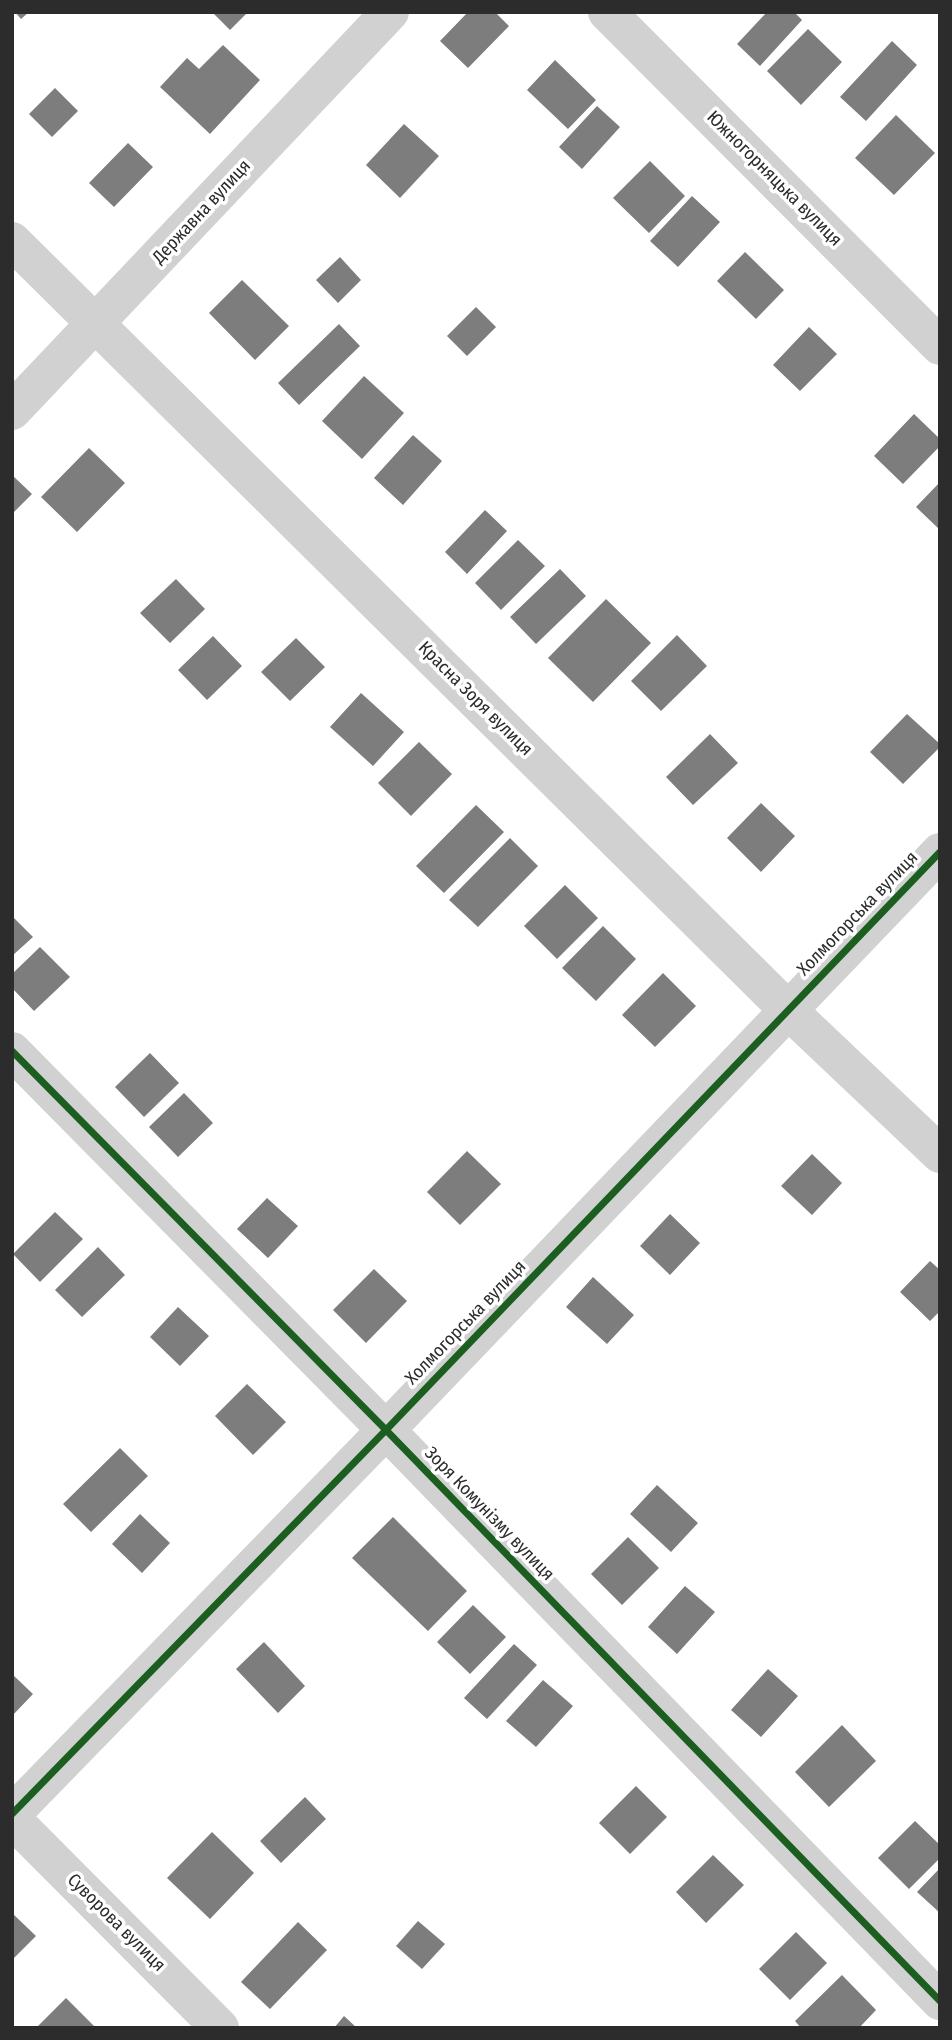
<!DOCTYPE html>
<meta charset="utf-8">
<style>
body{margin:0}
#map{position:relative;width:952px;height:2040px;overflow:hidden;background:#fff;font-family:"Fira Sans Condensed",sans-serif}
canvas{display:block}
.frame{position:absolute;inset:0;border:14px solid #2c2c2c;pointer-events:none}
</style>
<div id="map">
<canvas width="952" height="2040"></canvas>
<div class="frame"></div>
</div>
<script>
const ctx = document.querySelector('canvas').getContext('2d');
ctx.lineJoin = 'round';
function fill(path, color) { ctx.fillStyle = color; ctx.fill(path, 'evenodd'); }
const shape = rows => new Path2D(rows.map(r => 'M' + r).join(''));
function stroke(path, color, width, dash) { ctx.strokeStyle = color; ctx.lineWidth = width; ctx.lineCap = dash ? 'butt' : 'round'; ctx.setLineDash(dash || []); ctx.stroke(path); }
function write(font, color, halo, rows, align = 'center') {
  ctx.font = font + ' "Fira Sans Condensed",sans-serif'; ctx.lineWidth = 7; ctx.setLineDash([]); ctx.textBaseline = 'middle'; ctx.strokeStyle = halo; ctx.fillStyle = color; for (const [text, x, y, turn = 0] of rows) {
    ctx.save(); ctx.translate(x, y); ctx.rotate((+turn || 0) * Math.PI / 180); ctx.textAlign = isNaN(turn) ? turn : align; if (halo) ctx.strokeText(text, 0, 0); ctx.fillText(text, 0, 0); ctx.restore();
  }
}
fill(shape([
 [15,12,29,12,21,19],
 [212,12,248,12,230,30],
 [468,12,495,12,509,26,468,68,440,41],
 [767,12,794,12,802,20,760,66,737,44],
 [808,29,842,62,801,105,767,71],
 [892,41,917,65,866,121,840,97],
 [223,45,260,80,210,134,160,87,187,58,199,69],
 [555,60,596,100,568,129,527,90],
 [55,88,78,111,52,137,29,114],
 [597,106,620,127,582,169,559,147],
 [896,115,935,153,894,195,855,158],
 [404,124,439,156,400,198,366,165],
 [128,143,153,167,114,207,89,183],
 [650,161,685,196,649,233,613,198],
 [692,196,720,222,678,267,650,241],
 [745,252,784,290,756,319,717,281],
 [340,257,361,280,338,303,316,280],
 [242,280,289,326,255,360,209,313],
 [476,307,496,327,467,356,447,336],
 [339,324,360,346,299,405,278,383],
 [809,327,837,354,800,391,773,365],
 [364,376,404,413,362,459,322,421],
 [914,414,940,439,940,446,903,484,874,456],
 [413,435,442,461,403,505,374,478],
 [89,448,125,483,77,532,41,497],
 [12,475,32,494,12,514],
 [940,482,940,530,916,507],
 [485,510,507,531,467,574,445,552],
 [518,540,545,566,501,610,475,583],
 [560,569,586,596,536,644,510,617],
 [176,579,205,609,170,643,140,613],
 [606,599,651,643,593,702,548,658],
 [677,635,707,666,661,711,631,681],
 [213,636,242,666,207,700,178,670],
 [296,638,325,667,290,701,261,672],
 [361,693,404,732,373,766,330,727],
 [907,714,940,744,940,747,903,784,870,752],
 [710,734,738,763,693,805,666,777],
 [419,742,452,774,411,816,378,783],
 [761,803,795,836,761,872,727,838],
 [476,805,504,832,444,893,416,866],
 [510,838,538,866,478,927,449,900],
 [565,885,598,918,557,959,524,926],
 [12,916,33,937,12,956],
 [603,926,636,959,596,1001,562,968],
 [40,947,70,977,34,1011,12,988,12,974],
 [663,973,696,1006,655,1047,622,1015],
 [150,1053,179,1083,144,1117,115,1087],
 [184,1093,213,1123,178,1157,149,1127],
 [467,1151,501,1184,460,1225,427,1192],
 [812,1154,842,1183,812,1215,781,1186],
 [267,1198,298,1226,268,1258,237,1229],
 [55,1212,83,1239,40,1282,13,1254],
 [670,1214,700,1243,670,1275,640,1246],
 [98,1247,125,1275,82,1317,55,1290],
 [930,1261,940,1270,940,1311,930,1321,900,1292],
 [374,1269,407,1301,366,1343,333,1310],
 [593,1277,634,1315,607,1344,566,1307],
 [178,1307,209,1336,180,1366,150,1337],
 [247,1384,286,1422,253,1455,215,1416],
 [120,1448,148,1476,91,1532,63,1504],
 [657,1485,698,1523,671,1552,630,1514],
 [140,1514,170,1543,142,1573,112,1544],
 [393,1517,467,1591,428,1631,352,1558],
 [628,1537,659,1568,622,1605,591,1574],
 [685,1586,715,1612,677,1654,648,1627],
 [473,1605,506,1637,470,1674,437,1642],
 [264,1642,305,1686,278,1713,236,1669],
 [514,1644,537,1665,487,1719,464,1698],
 [768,1669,798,1696,761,1737,731,1710],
 [12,1674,33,1694,12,1716],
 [543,1680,573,1706,536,1747,506,1721],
 [842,1725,876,1761,829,1807,795,1772],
 [636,1786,667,1817,630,1854,599,1823],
 [305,1797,326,1819,281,1863,260,1841],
 [915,1821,940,1845,940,1858,909,1889,878,1858],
 [212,1832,254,1873,210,1919,167,1878],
 [713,1855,744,1885,706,1923,676,1892],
 [940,1868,940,1913,917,1892],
 [12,1913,36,1936,12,1960],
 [418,1921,445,1944,422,1969,396,1946],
 [298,1922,327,1950,270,2009,241,1982],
 [796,1932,827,1963,790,2000,759,1969],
 [842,1975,876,2010,859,2028,801,2028,795,2021],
 [66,1998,96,2028,36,2028],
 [344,2016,357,2028,334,2028]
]), '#7d7d7d');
stroke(shape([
 [607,12,940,346],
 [12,241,788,1010,940,1154],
 [12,411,390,12],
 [12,1051,386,1430,940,2001],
 [12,1814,386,1430,940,852],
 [12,1819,220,2028]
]), '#d1d1d1', 38);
stroke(shape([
 [12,1051,386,1430,940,2001],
 [12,1814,386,1430,940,852]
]), '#1b5e20', 7);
write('18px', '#2c2c2c', '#fff', [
 ["Южногорняцька вулиця",774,179,45],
 ["Державна вулиця",202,212,-47],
 ["Красна Зоря вулиця",475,699,45],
 ["Холмогорська вулиця",858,914,-46],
 ["Холмогорська вулиця",466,1323,-46],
 ["Зоря Комунізму вулиця",489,1514,46],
 ["Суворова вулиця",116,1923,45]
]);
</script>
